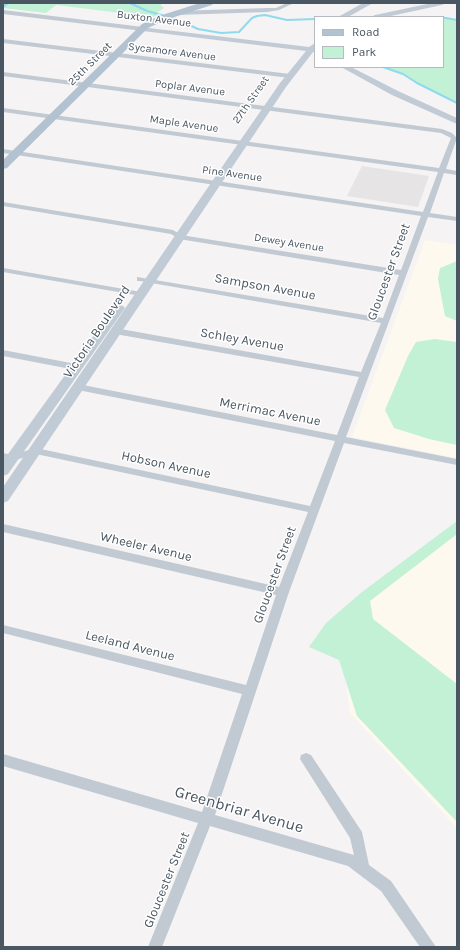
<!DOCTYPE html>
<style>
body{margin:0}
#map{position:relative;width:460px;height:950px;overflow:hidden;background:#f5f3f3;font-family:Karla,sans-serif}
canvas{display:block}
.frame{position:absolute;inset:0;border:4px solid #4a5661;pointer-events:none}
.legend{position:absolute;left:314px;top:16px;width:130px;height:52px;box-sizing:border-box;background:#fff;border:1px solid #b7bbc0;margin:0;padding:5px 7px;list-style:none;font-size:12px;color:#4a5661}
.legend li{display:flex;align-items:center;gap:8px;height:20px}
.legend b{width:20px;border:1px solid #b7bbc0}
</style>
<div id="map">
<canvas width="460" height="950"></canvas>
<div class="frame"></div>
<ul class="legend">
<li><b style="height:5px;background:#b3c2d1"></b>Road</li>
<li><b style="height:11px;background:#c3f1d5"></b>Park</li>
</ul>
</div>
<script>
const ctx = document.querySelector('canvas').getContext('2d');
ctx.lineJoin = 'round';
function fill(path, color) { ctx.fillStyle = color; ctx.fill(path, 'evenodd'); }
const shape = rows => new Path2D(rows.map(r => 'M' + r).join(''));
function stroke(path, color, width, dash) { ctx.strokeStyle = color; ctx.lineWidth = width; ctx.lineCap = dash ? 'butt' : 'round'; ctx.setLineDash(dash || []); ctx.stroke(path); }
function write(font, color, halo, rows, align = 'center') {
  ctx.font = font + ' Karla,sans-serif'; ctx.lineWidth = 3; ctx.setLineDash([]); ctx.textBaseline = 'middle'; ctx.strokeStyle = halo; ctx.fillStyle = color; for (const [text, x, y, turn = 0] of rows) {
    ctx.save(); ctx.translate(x, y); ctx.rotate((+turn || 0) * Math.PI / 180); ctx.textAlign = isNaN(turn) ? turn : align; if (halo) ctx.strokeText(text, 0, 0); ctx.fillText(text, 0, 0); ctx.restore();
  }
}
fill(shape([
 [425,240,457,245,457,458,352,437],
 [457,526,457,828,350,713,338,619]
]), '#fdf9ef');
fill(shape([
 [362,166,429,176,418,207,347,196]
]), '#e6e4e5');
fill(shape([
 [3,3,165,3,160,5,164,8,158,12,158,15,153,17,56,5,46,13,3,8],
 [440,17,443,17,457,20,457,103,417,83,403,74,383,67,443,67,443,17],
 [457,261,457,321,445,316,438,279,440,268],
 [435,339,457,342,457,445,429,439,394,428,385,410,408,356,416,342],
 [457,521,457,534,370,601,373,619,457,684,457,822,357,716,339,660,309,647,326,623,362,592]
]), '#c3f1d5');
stroke(shape([
 [130,3,147,11,176,19,198,29,221,33,239,32,252,18,257,16,265,15,287,20,315,19],
 [3,7,8,3],
 [440,17,457,20],
 [383,67,403,74,417,83,457,103]
]), '#90daee', 2);
fill(shape([
 [287,3,294,3,279,10,267,12,177,15,174,13,177,11,267,8,276,8,287,3],
 [3,39,290,74,293,76,290,78,3,43,3,39],
 [3,72,442,129,452,133,457,138,446,169,457,171,457,175,444,173,430,213,457,217,457,221,428,217,346,437,457,459,457,465,344,443,289,592,215,815,354,855,350,838,300,759,301,755,306,753,311,755,362,832,369,865,391,881,436,947,420,947,381,891,348,866,210,826,162,947,148,947,198,823,3,766,3,754,202,812,242,694,3,633,3,625,246,685,276,595,3,532,3,524,279,587,308,512,36,454,12,461,3,459,3,453,12,455,36,448,310,506,335,441,78,390,73,387,78,384,337,435,359,377,115,334,111,331,115,328,361,372,381,323,140,281,137,281,137,277,383,318,399,275,179,239,171,234,3,206,3,202,173,230,181,235,401,270,421,216,3,153,3,149,423,212,438,172,3,112,3,108,439,168,451,138,441,133,3,76,3,72],
 [3,268,141,292,145,294,141,296,3,272,3,268],
 [3,350,76,364,80,367,76,370,3,356,3,350]
]), '#c1cad2');
fill(shape([
 [3,10,143,27,147,29,143,31,3,14,3,10]
]), '#c1cad2');
fill(shape([
 [363,3,373,3,348,17,338,17,363,3],
 [432,3,446,3,442,5,386,17,371,17,375,15,432,3],
 [140,27,309,47,315,43,315,52,313,52,286,87,8,501,3,503,3,487,213,180,280,83,306,51,143,31,139,29,140,27],
 [341,67,351,67,398,91,457,118,457,124,392,95,341,67],
 [119,305,123,306,125,308,8,474,3,476,3,461,115,306,119,305]
]), '#c1cbd6');
fill(shape([
 [200,3,213,3,212,5,165,20,148,28,7,168,3,169,3,160,142,24,159,16,200,3]
]), '#b3c2d1');
write('11px', '#4a5661', '#fff', [
 ["Buxton Avenue",154,19,7],
 ["Sycamore Avenue",172,52,7],
 ["25th Street",90,64,-45],
 ["Poplar Avenue",190,88,7],
 ["27th Street",251,100,-55],
 ["Maple Avenue",184,124,8],
 ["Pine Avenue",232,174,8],
 ["Dewey Avenue",289,243,9]
]);
write('13px', '#4a5661', '#fff', [
 ["Gloucester Street",389,272,-70],
 ["Sampson Avenue",265,287,10],
 ["Victoria Boulevard",97,332,-56],
 ["Schley Avenue",242,340,10],
 ["Merrimac Avenue",270,412,11],
 ["Hobson Avenue",166,465,12],
 ["Wheeler Avenue",146,547,13],
 ["Gloucester Street",275,575,-70],
 ["Leeland Avenue",130,646,14],
 ["Gloucester Street",167,880,-68]
]);
write('16px', '#4a5661', '#fff', [
 ["Greenbriar Avenue",239,810,16]
]);
</script>
